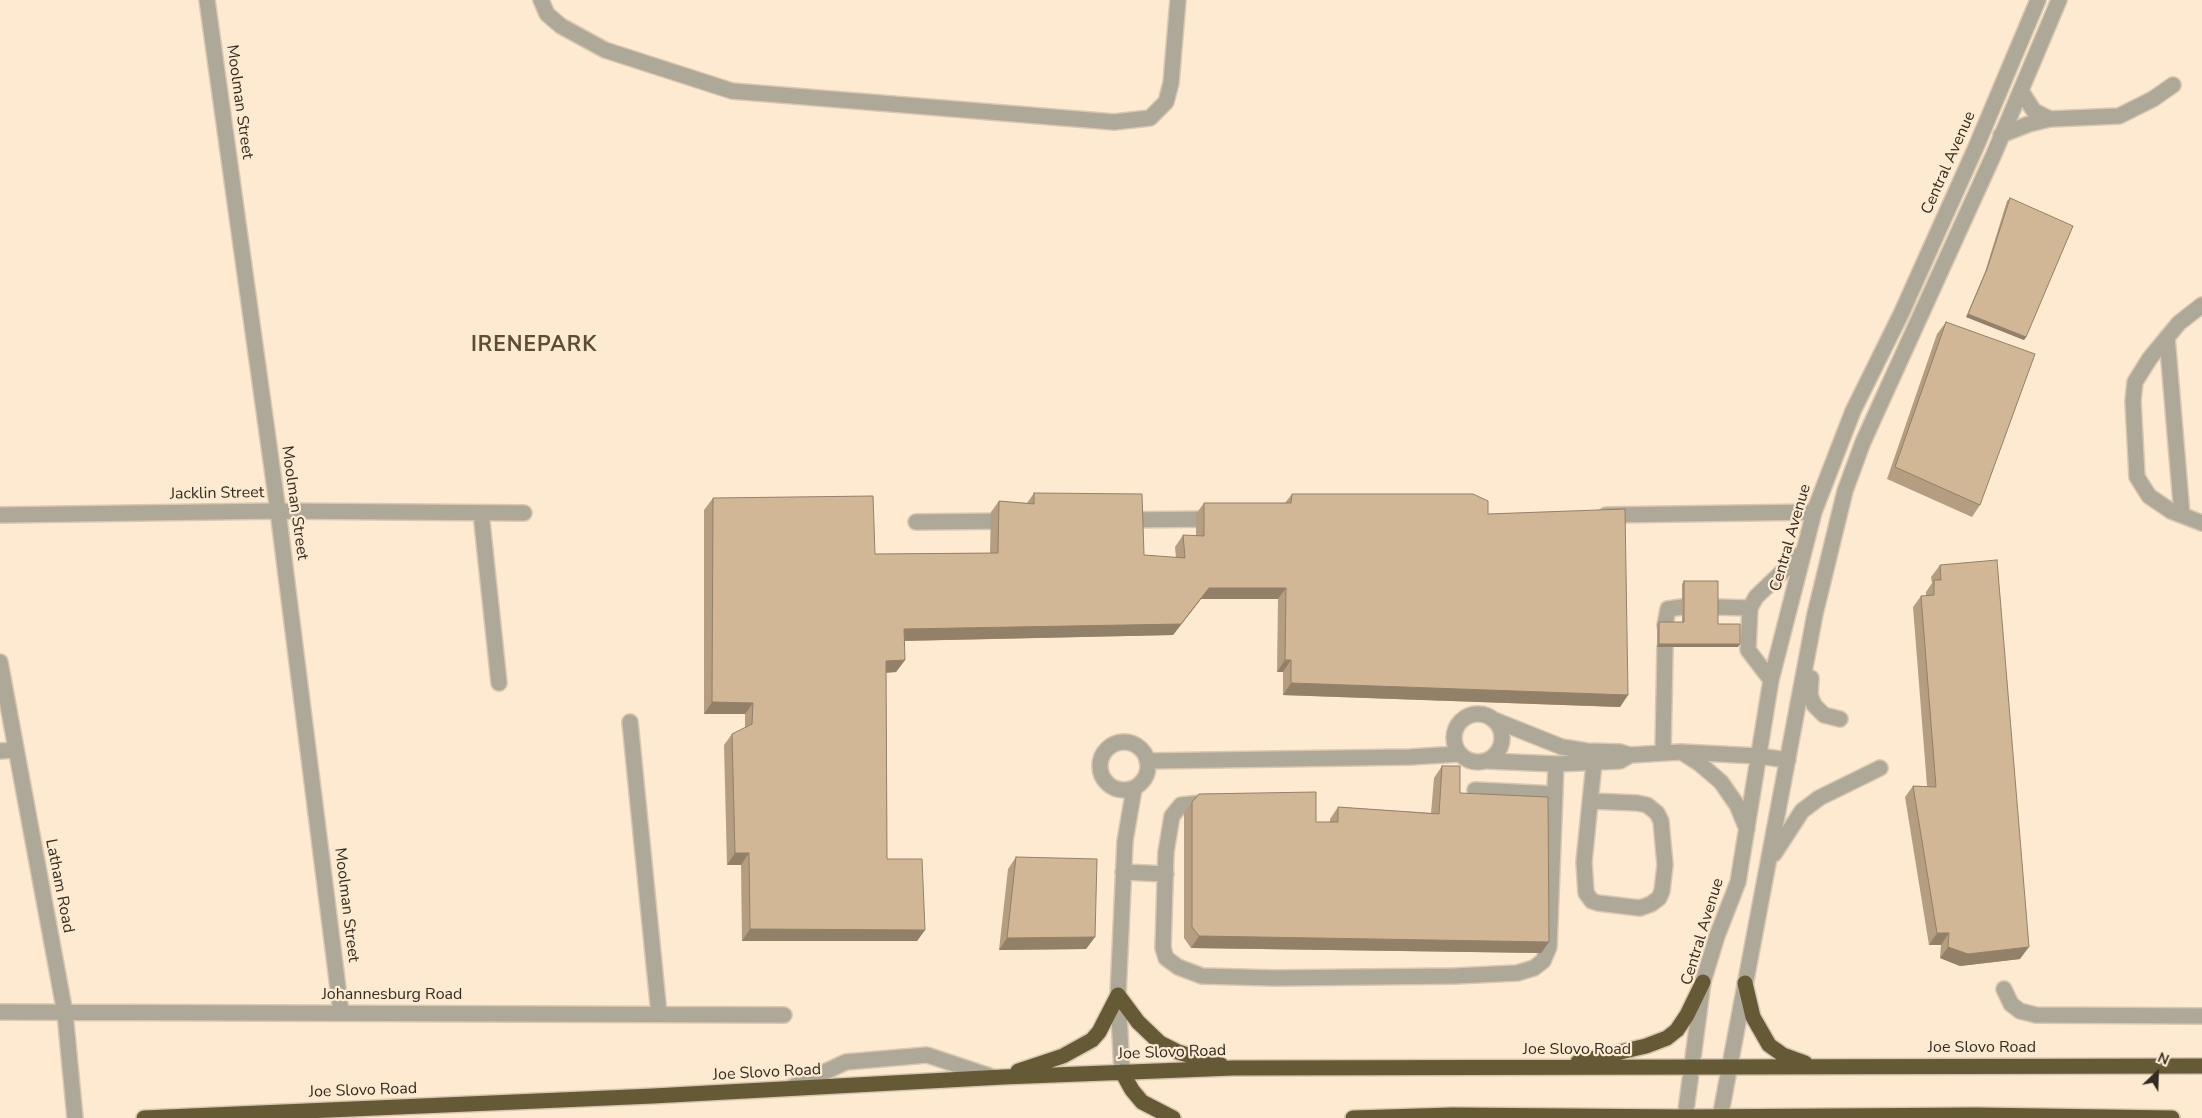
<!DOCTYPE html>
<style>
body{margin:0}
#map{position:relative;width:2202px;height:1118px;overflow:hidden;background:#fdead0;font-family:"Nunito Sans",sans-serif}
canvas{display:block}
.north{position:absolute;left:2132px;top:1048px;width:50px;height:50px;-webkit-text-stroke:4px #fdead0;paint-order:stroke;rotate:24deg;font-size:14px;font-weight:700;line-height:20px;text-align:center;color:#332c22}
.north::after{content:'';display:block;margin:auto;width:18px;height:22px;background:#332c22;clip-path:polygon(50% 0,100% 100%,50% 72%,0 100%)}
</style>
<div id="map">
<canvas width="2202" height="1118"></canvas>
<div class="north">N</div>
</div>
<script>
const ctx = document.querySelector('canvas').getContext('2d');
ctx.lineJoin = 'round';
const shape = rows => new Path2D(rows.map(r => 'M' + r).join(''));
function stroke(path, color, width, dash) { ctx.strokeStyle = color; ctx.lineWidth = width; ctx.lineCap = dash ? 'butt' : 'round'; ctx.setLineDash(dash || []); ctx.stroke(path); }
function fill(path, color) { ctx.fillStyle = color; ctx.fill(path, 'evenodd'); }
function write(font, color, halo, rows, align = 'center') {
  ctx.font = font + ' "Nunito Sans",sans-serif'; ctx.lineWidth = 4.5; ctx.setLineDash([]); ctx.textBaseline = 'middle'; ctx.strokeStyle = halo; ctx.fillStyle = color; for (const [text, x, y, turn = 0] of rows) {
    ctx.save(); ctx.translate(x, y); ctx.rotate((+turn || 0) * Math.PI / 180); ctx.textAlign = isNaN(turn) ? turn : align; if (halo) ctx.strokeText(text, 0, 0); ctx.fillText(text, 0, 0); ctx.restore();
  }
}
const minor = shape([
 [207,0,278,511,341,1012],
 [541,0,547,14,561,26,605,50,732,91,1114,122,1150,118,1166,102,1171,83,1178,0],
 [2021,91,2034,111,2050,119],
 [2001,135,2029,124,2050,119,2119,116,2153,99,2173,85],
 [2202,305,2179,323,2150,358,2135,382,2133,401,2137,477,2149,496,2171,511,2202,523],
 [2167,337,2182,515],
 [481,513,499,683],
 [0,515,278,511,524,513],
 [1606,515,1814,512],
 [1123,520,1215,519],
 [916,522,1010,521],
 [1716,607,1750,608],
 [1665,625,1668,609,1682,607],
 [0,662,65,1013,75,1118],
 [1811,678,1810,695,1814,705,1824,715,1840,719],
 [1771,680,1748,650,1750,608,1756,597,1803,552],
 '1454 738a24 24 0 1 1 48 0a24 24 0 1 1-48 0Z',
 [1492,719,1562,747,1587,751,1620,752,1630,755,1681,752,1758,756,1788,760],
 [630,722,659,1014],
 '1100 766a24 24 0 1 1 48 0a24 24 0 1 1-48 0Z',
 [0,751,15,750],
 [1663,752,1665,647],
 [1683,753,1700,764,1721,782,1737,805,1747,829],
 [1147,761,1410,757,1459,754],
 [1488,761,1556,764,1620,761,1627,757],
 [1475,790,1555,794],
 [1591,801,1637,803,1647,805,1657,813,1661,821,1665,865,1662,891,1659,898,1651,904,1640,908,1598,903,1592,901,1586,893,1584,862,1594,763],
 [1211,802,1181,805,1172,816,1166,852,1163,948,1166,958,1178,967,1202,976,1275,978,1455,976,1517,973,1534,968,1543,961,1549,947,1556,764],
 [1774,854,1802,811,1819,798,1880,768],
 [1123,872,1166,874],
 [2004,989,2011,1004,2020,1011,2036,1015,2202,1016],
 [0,1012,784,1015],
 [1122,1072,1118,995,1125,841,1134,789],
 [790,1088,846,1062,927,1055,993,1077],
 [1685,1118,1703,982,1717,936,1738,882,1771,680,1814,512,1853,411,1901,314,1976,147,2038,0],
 [1720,1118,1815,614,1845,491,1863,442,1994,154,2059,0]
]);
const highway = shape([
 [1745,983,1753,1017,1769,1045,1783,1055,1805,1063],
 [1578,1062,1646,1046,1667,1038,1677,1030,1687,1015,1703,982],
 [1018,1071,1063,1056,1092,1040,1099,1032,1118,995,1138,1022,1160,1043,1178,1052,1221,1065],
 [1122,1072,1132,1090,1142,1102,1173,1118],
 [144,1118,653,1096,1003,1077,1233,1068,2202,1066],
 [1353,1118,1452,1115,1685,1117,1976,1115,2172,1118]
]);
stroke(minor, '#d9c8b1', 18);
stroke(highway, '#d9c8b1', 18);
stroke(minor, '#ada897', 15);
stroke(highway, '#665a36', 15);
fill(shape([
 [2010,198,2026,337,2024,340,1966,317,1985,272,2007,201],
 [1946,322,1980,505,1972,517,1887,479,1937,334],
 [1034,493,1144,555,1176,558,1175,547,1183,535,1196,536,1196,514,1204,503,1285,503,1292,494,1488,514,1628,695,1620,707,1283,695,1283,672,1277,672,1278,599,1201,599,1173,635,904,641,905,660,896,672,886,673,887,859,925,930,917,941,742,941,741,865,727,865,724,745,732,734,745,728,745,714,704,714,704,510,713,498,875,554,990,553,991,512,999,501,1027,503],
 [1940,565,2020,959,1960,966,1940,958,1941,945,1929,945,1905,797,1913,786,1927,786,1913,607,1921,596,1926,596,1926,592,1932,583,1931,577],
 [1684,581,1718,624,1738,647,1657,647,1657,625,1659,622,1682,622,1682,584],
 [1442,766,1460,793,1549,942,1541,953,1191,948,1184,938,1184,813,1192,802,1316,822,1330,822,1330,819,1338,807,1431,813,1434,778],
 [1016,857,1095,937,1086,949,999,950,1008,869]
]), '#b49d80');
fill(shape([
 [1968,314,2026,337,2024,340,1966,317],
 [1209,588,1286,588,1278,599,1201,599,1173,635,896,641,904,629],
 [1659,644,1740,644,1738,647,1657,647],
 [905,660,896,672,878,673,886,661],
 [1285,660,1291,660,1283,672,1277,672],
 [1291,683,1628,695,1620,707,1283,695],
 [712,702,753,703,745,714,704,714],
 [735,853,749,853,741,865,727,865],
 [750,929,925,930,917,941,742,941],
 [1937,933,1949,933,1941,945,1929,945],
 [1199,936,1549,942,1541,953,1191,948],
 [1095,937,1086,949,999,950,1007,938],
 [1948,947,2029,947,2020,959,1960,966,1940,958]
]), '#928068');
const building = shape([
 [2010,198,2073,226,2026,337,1968,314,1987,269,2010,198],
 [1946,322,2035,354,1980,505,1895,467,1946,322],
 [1034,493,1142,494,1144,555,1185,558,1183,535,1204,536,1204,503,1291,503,1292,494,1473,494,1488,501,1488,514,1625,509,1628,695,1291,683,1291,660,1285,660,1286,588,1209,588,1181,624,904,629,905,660,886,661,887,859,922,859,925,930,750,929,749,853,735,853,732,734,752,724,753,703,712,702,713,498,873,496,875,554,998,553,999,501,1034,504,1034,493],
 [1997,560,2029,947,1968,954,1948,947,1949,933,1937,933,1913,786,1936,787,1921,596,1934,595,1934,580,1941,580,1940,565,1997,560],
 [1684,581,1718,581,1718,624,1740,624,1740,644,1659,644,1659,622,1684,622,1684,581],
 [1442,766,1460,766,1460,793,1548,797,1549,942,1199,936,1192,927,1192,802,1199,794,1316,792,1316,822,1338,822,1338,807,1439,814,1442,766],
 [1016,857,1097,859,1095,937,1007,938,1016,857]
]);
fill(building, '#d1b795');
stroke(building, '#928068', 1);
write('16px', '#332c22', '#fdead0', [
 ["Moolman Street",239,102,82],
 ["Central Avenue",1949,163,-66],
 ["Jacklin Street",217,494,-1],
 ["Moolman Street",294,503,82],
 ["Central Avenue",1791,538,-74],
 ["Latham Road",59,886,79],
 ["Moolman Street",346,905,83],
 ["Central Avenue",1703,932,-73],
 ["Johannesburg Road",392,995],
 ["Joe Slovo Road",1982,1048],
 ["Joe Slovo Road",1577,1050],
 ["Joe Slovo Road",1172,1053,-2],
 ["Joe Slovo Road",767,1073,-3],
 ["Joe Slovo Road",363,1091,-2]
]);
ctx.letterSpacing = '1px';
write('bold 21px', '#5d4d37', '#fdead0', [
 ["IRENEPARK",534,346]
]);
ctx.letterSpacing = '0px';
</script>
